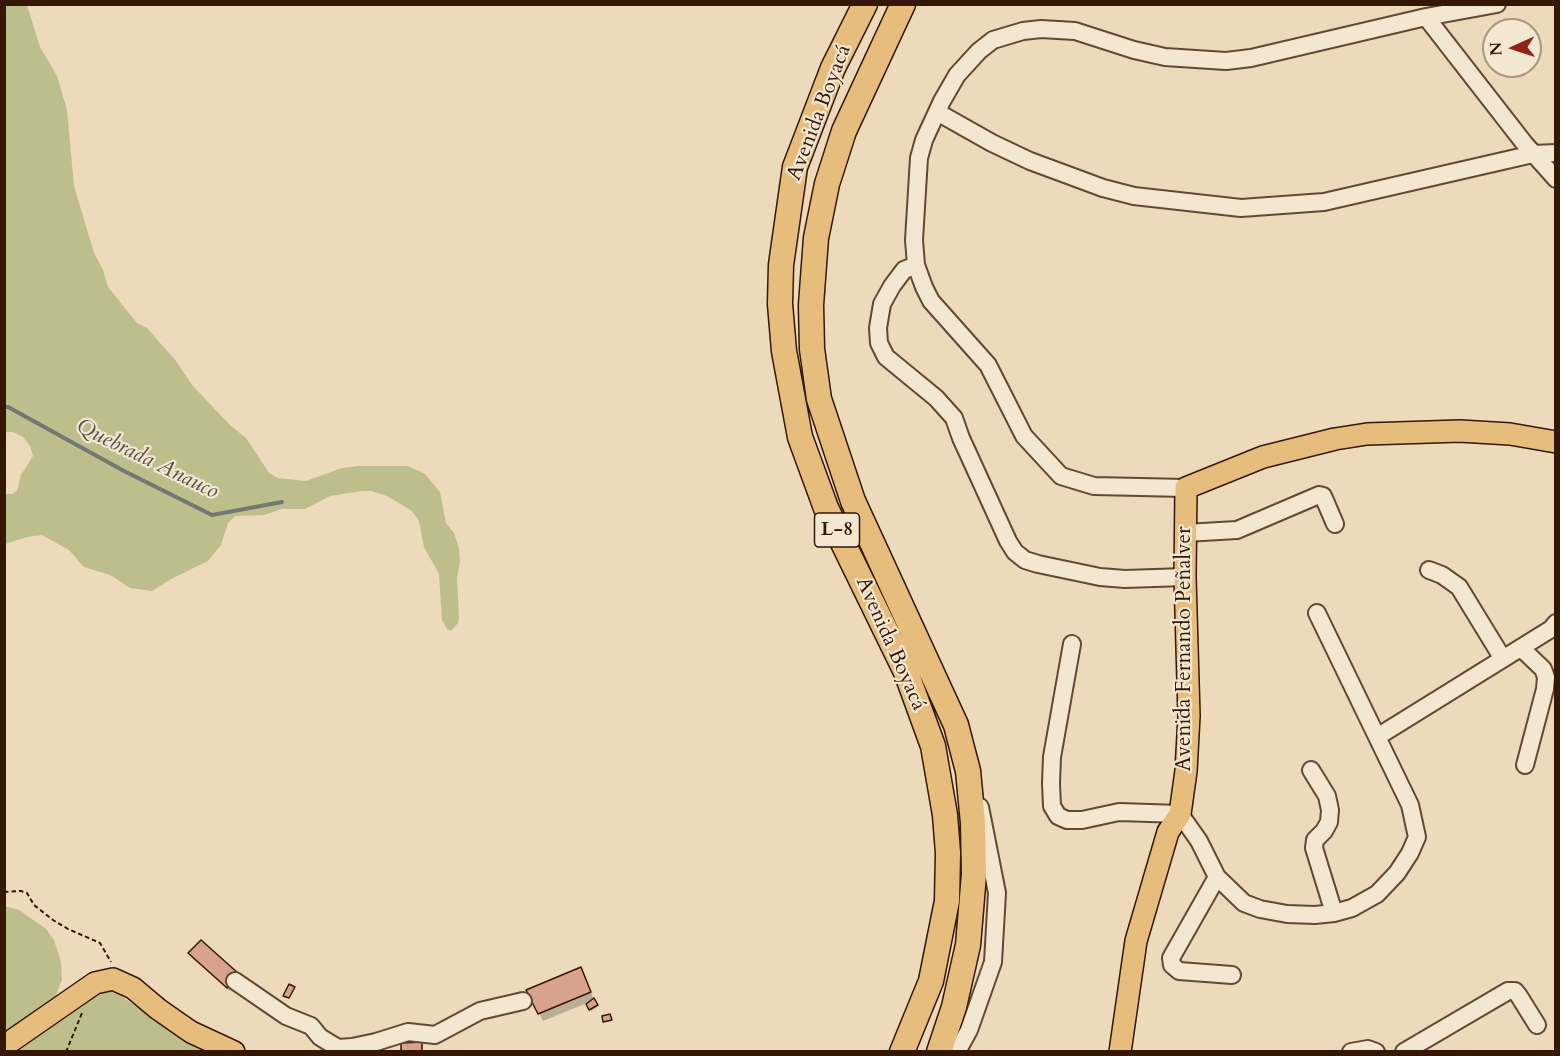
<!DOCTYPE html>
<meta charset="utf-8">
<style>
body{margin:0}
#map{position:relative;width:1560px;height:1056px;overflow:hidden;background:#ecdaba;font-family:Cardo,serif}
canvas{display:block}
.frame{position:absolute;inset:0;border:6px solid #351706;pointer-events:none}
.north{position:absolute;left:1482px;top:18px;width:60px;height:60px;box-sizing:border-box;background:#f3e7d2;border:2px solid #a79480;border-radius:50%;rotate:267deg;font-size:16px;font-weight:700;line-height:24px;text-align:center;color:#351706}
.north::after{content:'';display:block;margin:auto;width:21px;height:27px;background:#8f2418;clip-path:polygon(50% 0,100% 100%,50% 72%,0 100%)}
</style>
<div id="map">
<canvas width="1560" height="1056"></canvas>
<div class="frame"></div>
<div class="north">N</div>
</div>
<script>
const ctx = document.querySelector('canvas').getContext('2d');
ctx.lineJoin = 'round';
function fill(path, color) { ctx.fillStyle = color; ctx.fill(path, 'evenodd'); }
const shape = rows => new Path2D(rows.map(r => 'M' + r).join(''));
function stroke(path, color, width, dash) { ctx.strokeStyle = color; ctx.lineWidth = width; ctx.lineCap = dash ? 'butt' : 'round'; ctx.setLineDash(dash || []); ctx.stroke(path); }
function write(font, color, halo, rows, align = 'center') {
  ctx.font = font + ' Cardo,serif'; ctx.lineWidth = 4.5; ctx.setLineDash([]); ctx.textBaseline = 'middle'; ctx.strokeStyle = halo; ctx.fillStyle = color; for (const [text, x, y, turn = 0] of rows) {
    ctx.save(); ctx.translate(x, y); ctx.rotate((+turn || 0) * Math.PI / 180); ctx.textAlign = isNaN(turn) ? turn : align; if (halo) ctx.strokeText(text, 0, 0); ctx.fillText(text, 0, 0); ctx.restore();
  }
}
fill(shape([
 [5,4,27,5,40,47,57,76,67,110,74,186,94,253,103,270,108,287,137,323,147,328,176,361,192,385,230,425,246,438,269,473,278,478,306,481,342,468,358,466,408,466,425,474,440,492,446,523,454,533,459,548,460,561,457,579,459,618,458,623,451,631,447,629,442,620,439,574,424,547,419,521,412,511,387,496,372,491,362,491,330,496,305,509,282,509,264,515,235,516,228,523,221,545,208,561,171,579,152,591,130,588,110,575,84,567,69,550,42,535,27,537,5,544,5,494,12,494,17,491,21,475,33,456,30,446,23,437,13,432,5,432],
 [4,907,8,907,19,910,46,929,54,940,61,962,62,980,55,998,5,1037],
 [109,991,121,996,147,1014,211,1051,5,1052,99,992]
]), '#bdbe8c');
fill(shape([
 [190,953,240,978,230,991,192,958],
 [585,977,597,1007,591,1011,587,1003,543,1021,539,1013]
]), '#0003');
stroke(shape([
 [4,407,8,407,124,471,212,515,282,502]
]), '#747873', 4);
const building = shape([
 [201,940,238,973,227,988,188,953,201,940],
 [581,967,591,992,538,1014,526,990,581,967],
 [289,984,295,987,289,998,283,996,289,984],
 [594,998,598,1005,589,1010,586,1004,594,998],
 [610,1014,612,1020,603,1022,602,1016,610,1014],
 [422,1042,422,1052,401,1052,401,1043,422,1042]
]);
fill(building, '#d8a38c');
stroke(building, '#351706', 1.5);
const minor = shape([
 [1426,17,1524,143,1556,179],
 [937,112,992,143,1030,161,1103,188,1134,196,1241,208,1324,202,1533,154,1556,153],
 [916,265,904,270,892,286,882,304,878,328,879,343,886,357,936,398,954,418,961,438,1008,541,1015,552,1025,560,1038,564,1100,577,1125,579,1185,577],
 [1186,488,1094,486,1061,476,1024,436,988,365,931,301,924,287,916,265,914,240,919,158,924,140,942,101,957,75,979,51,993,40,1023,31,1041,29,1075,31,1134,50,1165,57,1226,61,1251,58,1426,17,1497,4],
 [1185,533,1237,530,1319,495,1323,496,1335,524],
 [1429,570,1442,575,1459,587,1503,659],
 [1072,644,1052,757,1051,783,1052,806,1058,816,1067,820,1082,820,1119,812,1180,814,1199,841,1217,877,1244,903,1260,909,1287,914,1315,915,1334,913,1352,908,1377,894,1397,873,1410,853,1417,837,1410,805,1317,613],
 [1521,648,1543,669,1546,677,1545,689,1525,765],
 [1377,737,1551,629,1556,623],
 [1311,770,1327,796,1330,810,1329,822,1324,831,1315,840,1314,848,1334,913],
 [1217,877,1171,958,1172,965,1179,971,1232,975],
 [235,981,286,1016,311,1026,320,1037,338,1048],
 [333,1052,338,1048,352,1047,376,1042,408,1032,435,1035,480,1011,523,1001],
 [957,1052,969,1030,993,962,997,893,980,807],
 [1351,1052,1368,1049,1376,1052],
 [1404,1052,1508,991,1515,991,1519,996,1537,1025]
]);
const major = shape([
 [4,1046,95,983,113,979,133,988,158,1009,191,1032,234,1052],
 [1120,1052,1136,941,1168,832,1180,814,1186,771,1189,716,1185,577,1186,488,1263,457,1335,439,1367,434,1460,431,1510,434,1556,442]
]);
const highway = shape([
 [865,4,833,68,795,167,781,265,780,304,784,351,800,437,826,508,906,672,933,746,945,815,948,853,947,901,931,981,902,1052],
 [903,4,844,131,827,184,816,238,811,305,812,349,819,399,853,501,956,725,968,771,973,823,974,874,968,945,954,1007,939,1052]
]);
stroke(minor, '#634833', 20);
stroke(major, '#351706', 24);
stroke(highway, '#351706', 27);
stroke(shape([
 [4,892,21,891,27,893,34,905,53,920,68,929,100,943,111,962],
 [66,1052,82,1013]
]), '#351706', 2, [4.5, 3]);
stroke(minor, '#f3e7d2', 16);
stroke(major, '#e6bd7d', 21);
stroke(highway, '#e6bd7d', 24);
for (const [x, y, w] of [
 [837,530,45]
]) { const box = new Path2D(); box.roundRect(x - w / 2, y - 17, w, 34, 4.5); ctx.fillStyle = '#f3e7d2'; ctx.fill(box); stroke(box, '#351706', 1.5); }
write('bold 20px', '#351706', null, [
 ["L-8",837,530]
]);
write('21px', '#351706', '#f3e7d2', [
 ["Avenida Boyacá",820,113,-69],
 ["Avenida Boyacá",890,644,66],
 ["Avenida Fernando Peñalver",1185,649,-90]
]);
write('italic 22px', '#5a4f45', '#f3e7d2', [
 ["Quebrada Anauco",147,460,26]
]);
</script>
